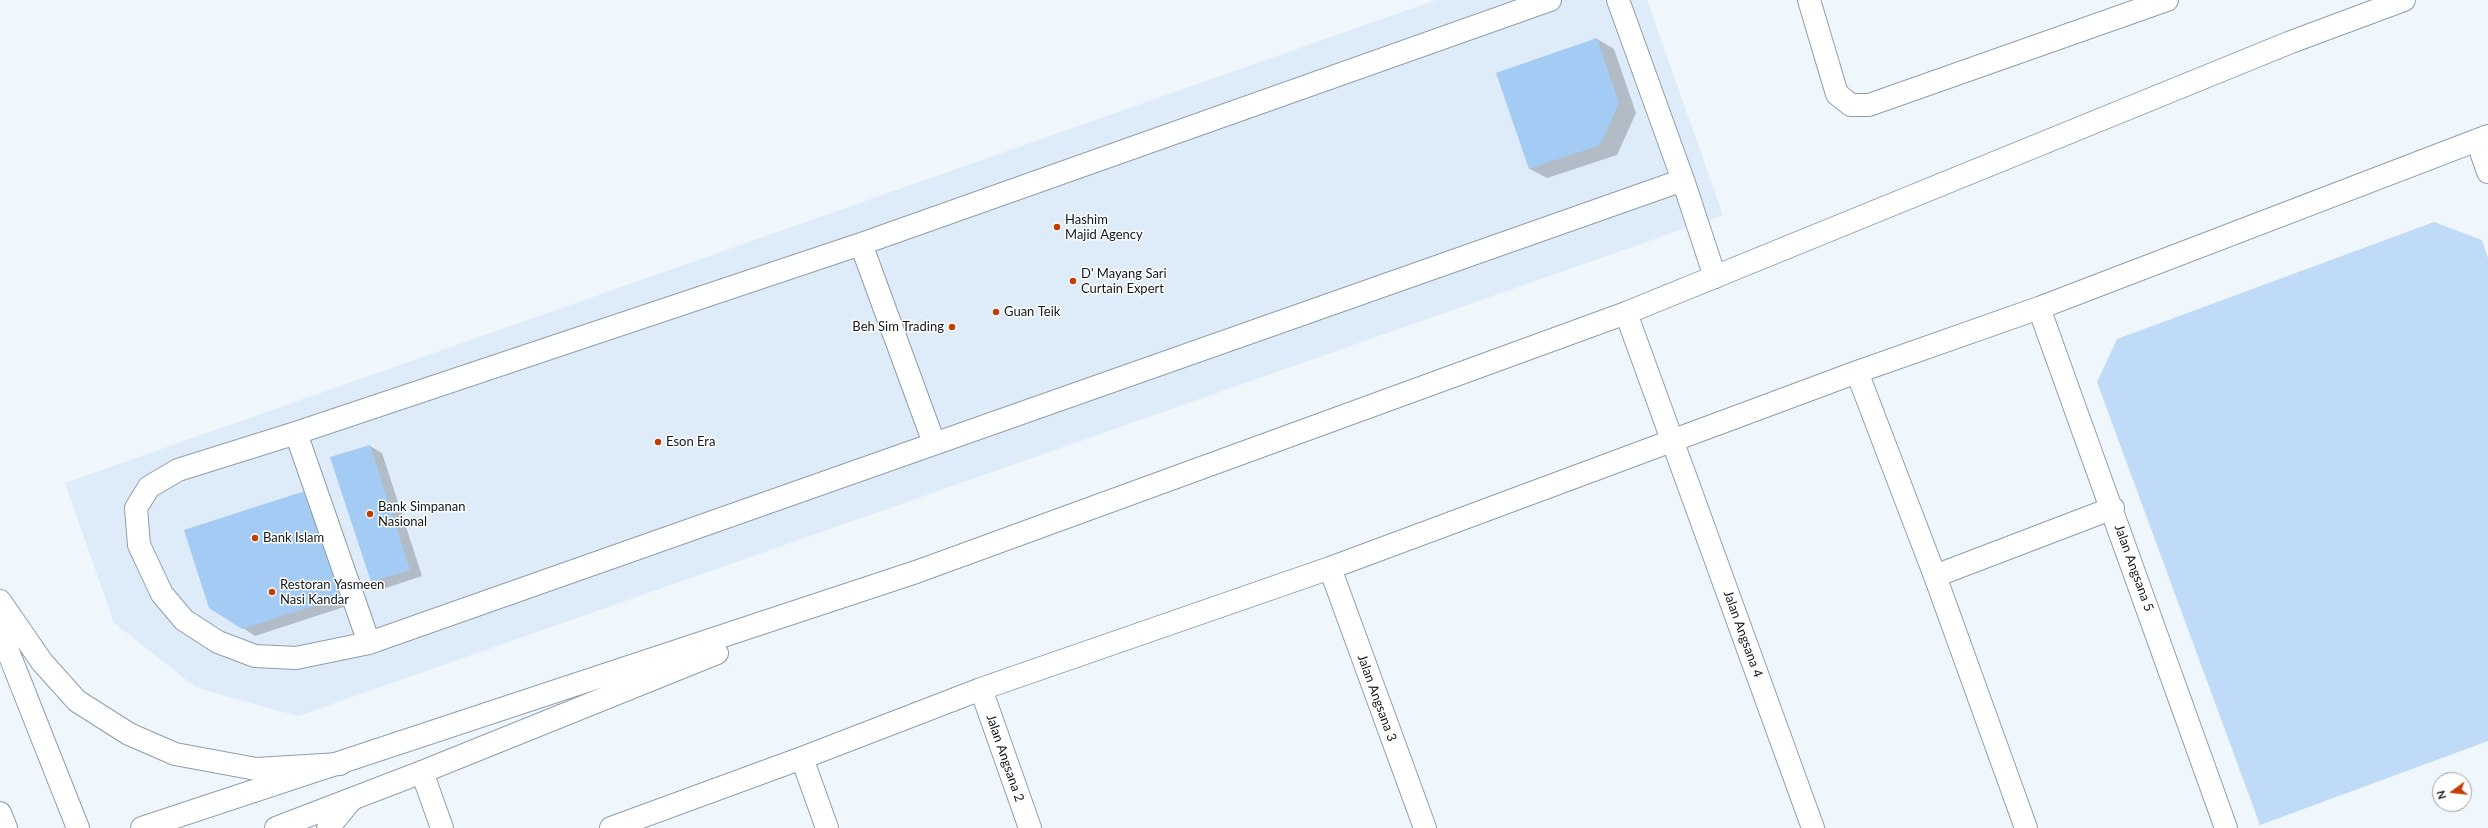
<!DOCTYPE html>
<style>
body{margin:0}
#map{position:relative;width:2488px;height:828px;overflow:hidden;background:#eff6fc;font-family:Lato,sans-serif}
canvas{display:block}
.north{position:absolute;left:2432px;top:772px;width:40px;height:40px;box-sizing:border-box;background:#fff;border:1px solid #a0a2a4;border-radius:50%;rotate:255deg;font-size:11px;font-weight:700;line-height:16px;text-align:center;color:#11161b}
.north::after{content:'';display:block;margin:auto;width:14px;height:18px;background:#c43d00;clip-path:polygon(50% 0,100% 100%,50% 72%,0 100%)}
</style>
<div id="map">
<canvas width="2488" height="828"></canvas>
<div class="north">N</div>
</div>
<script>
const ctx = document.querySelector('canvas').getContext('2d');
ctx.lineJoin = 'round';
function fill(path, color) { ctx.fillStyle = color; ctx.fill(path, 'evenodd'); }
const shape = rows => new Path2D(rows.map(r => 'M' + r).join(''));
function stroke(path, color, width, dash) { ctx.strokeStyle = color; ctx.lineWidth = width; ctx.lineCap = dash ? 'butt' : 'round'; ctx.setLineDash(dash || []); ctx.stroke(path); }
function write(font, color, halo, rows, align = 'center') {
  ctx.font = font + ' Lato,sans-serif'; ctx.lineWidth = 3; ctx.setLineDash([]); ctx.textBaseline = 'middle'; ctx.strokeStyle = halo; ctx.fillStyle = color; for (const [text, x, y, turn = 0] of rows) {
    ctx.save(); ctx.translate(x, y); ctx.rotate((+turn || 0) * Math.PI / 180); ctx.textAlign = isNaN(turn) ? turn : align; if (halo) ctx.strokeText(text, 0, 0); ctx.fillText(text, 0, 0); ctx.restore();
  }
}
fill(shape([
 [1436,0,1647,0,1723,215,298,716,197,688,114,623,65,483]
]), '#deebf8');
fill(shape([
 [2434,222,2482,240,2488,258,2488,741,2260,825,2097,382,2117,339]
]), '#c0dbf7');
fill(shape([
 [1597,39,1614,49,1636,113,1617,155,1547,178,1530,169,1497,73],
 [370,446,382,453,422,576,383,589,371,582],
 [342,556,353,604,255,636,243,628]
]), '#0003');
fill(shape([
 [1597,38,1619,103,1600,145,1529,169,1496,73],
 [370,445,410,570,371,582,330,457],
 [308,490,342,597,242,629,209,608,184,530]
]), '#a3cbf4');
const minor = shape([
 [1550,0,861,244,296,433,178,470,149,487,136,508,139,545,162,594,184,620,218,642,255,656,296,658,369,643,1683,180],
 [1618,0,1683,180,1715,277],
 [1809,0,1837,94,1851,105,1869,105,2167,0],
 [2477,140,2488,172],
 [861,244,934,443],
 [2039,308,2226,828],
 [1626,313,1813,828],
 [1857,372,1935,576,2026,828],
 [296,433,369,643],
 [1330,568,1425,828],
 [1935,576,2113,508],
 [981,689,1030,828],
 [802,758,827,828],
 [422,772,442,828],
 [611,828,802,758,981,689,1330,568,1857,372,2039,308,2488,136]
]);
const major = shape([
 [142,828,916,572,1626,313,2291,42,2404,0],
 [276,828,422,772,717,653]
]);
const highway = shape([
 [0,601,42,662,77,701,129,734,175,754,256,769,340,764],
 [0,631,78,828],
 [0,813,6,828],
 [328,828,352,799]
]);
stroke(minor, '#8f9ead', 24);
stroke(major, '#8f9ead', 24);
stroke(highway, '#8f9ead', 24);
stroke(minor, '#fff', 22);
stroke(major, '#fff', 22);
stroke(highway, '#fff', 22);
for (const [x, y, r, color] of [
 [1057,227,4,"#c43d00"],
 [1073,281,4,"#c43d00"],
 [996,312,4,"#c43d00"],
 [952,327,4,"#c43d00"],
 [658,442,4,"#c43d00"],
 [370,514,4,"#c43d00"],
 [255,538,4,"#c43d00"],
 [272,592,4,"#c43d00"]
]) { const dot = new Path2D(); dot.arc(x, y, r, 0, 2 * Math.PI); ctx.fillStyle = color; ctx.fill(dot); stroke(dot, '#fff', 1.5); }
write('13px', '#11161b', '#fff', [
 ["Hashim",1065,220],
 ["Majid Agency",1065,235],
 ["D' Mayang Sari",1081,274],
 ["Curtain Expert",1081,289],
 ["Guan Teik",1004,312],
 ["Beh Sim Trading",944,327,"right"],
 ["Eson Era",666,442],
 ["Bank Simpanan",378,507],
 ["Nasional",378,522],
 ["Bank Islam",263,538],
 ["Restoran Yasmeen",280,585],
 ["Nasi Kandar",280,600]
], 'left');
write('13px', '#11161b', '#fff', [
 ["Jalan Angsana 5",2134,568,70],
 ["Jalan Angsana 4",1743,634,70],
 ["Jalan Angsana 3",1377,698,70],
 ["Jalan Angsana 2",1005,758,71]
]);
</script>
